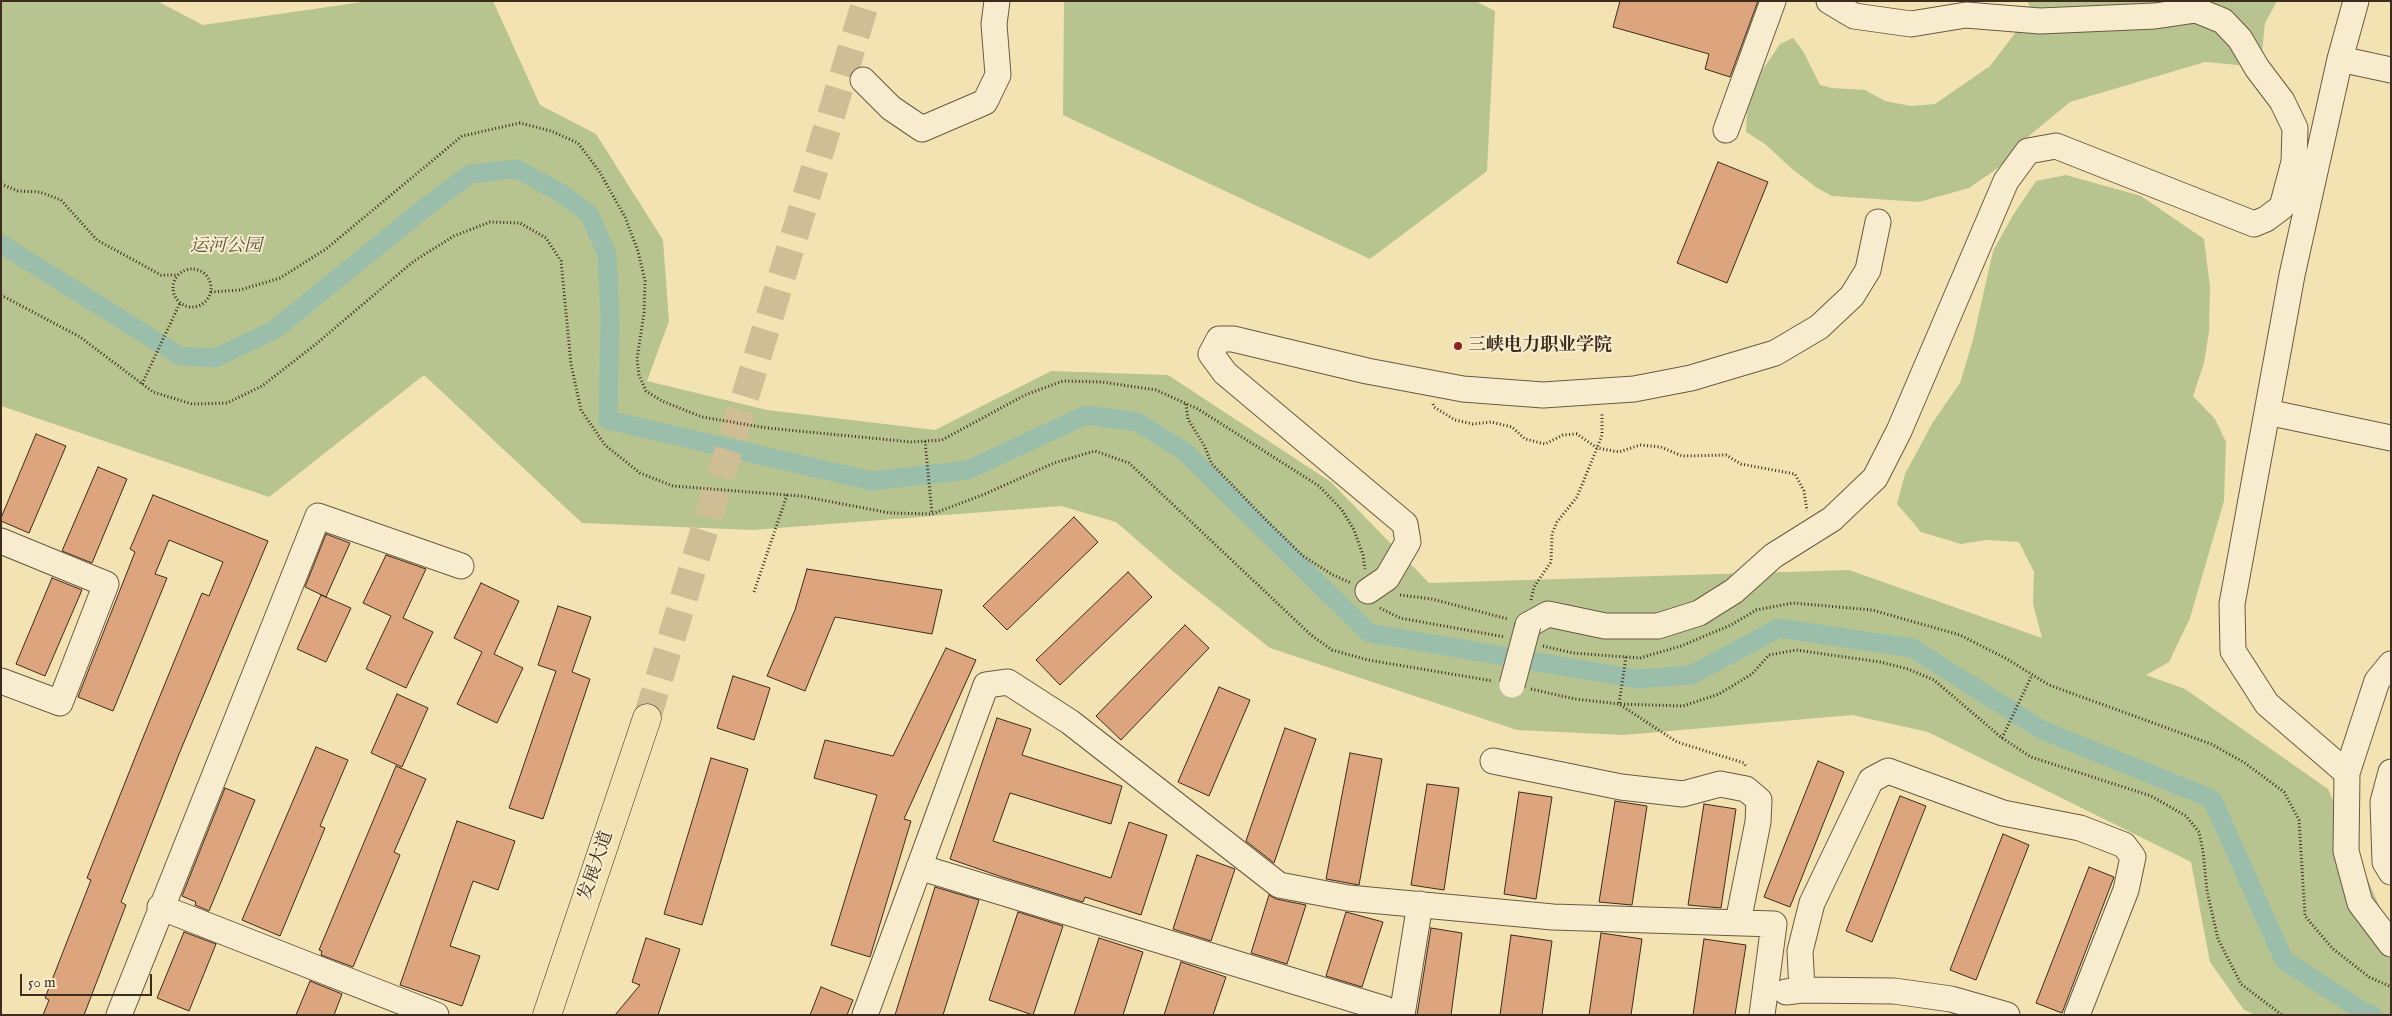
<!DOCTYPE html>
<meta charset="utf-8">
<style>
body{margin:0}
#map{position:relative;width:2392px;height:1016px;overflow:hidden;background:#f3e3b3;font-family:"IM FELL English",serif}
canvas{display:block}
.frame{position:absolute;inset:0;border:2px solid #3d2b1d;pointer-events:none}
.scale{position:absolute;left:20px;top:974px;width:132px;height:22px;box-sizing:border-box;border:2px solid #3d2b1d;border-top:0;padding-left:6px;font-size:15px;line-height:18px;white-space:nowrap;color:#3d2b1d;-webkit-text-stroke:4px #f7edce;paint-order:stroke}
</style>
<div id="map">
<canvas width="2392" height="1016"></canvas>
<div class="frame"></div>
<div class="scale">50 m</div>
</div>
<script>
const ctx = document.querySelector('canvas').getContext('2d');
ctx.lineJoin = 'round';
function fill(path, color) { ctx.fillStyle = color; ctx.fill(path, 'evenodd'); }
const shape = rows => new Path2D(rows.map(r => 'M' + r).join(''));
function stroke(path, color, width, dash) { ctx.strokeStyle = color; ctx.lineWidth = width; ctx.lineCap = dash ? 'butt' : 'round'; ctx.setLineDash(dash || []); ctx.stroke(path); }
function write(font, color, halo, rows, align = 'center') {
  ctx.font = font + ' "IM FELL English","Noto Serif SC",serif'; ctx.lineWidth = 4; ctx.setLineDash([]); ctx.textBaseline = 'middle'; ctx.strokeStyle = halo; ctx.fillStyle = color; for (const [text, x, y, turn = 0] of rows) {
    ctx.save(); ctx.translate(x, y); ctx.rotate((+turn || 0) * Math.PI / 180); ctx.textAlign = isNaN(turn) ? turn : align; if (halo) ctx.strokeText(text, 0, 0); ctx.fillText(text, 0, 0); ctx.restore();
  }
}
fill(shape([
 [1,1,157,1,203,25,369,1,493,1,540,105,596,134,663,240,669,321,647,381,767,410,935,430,1051,371,1168,375,1331,482,1429,583,1849,570,2042,638,2033,604,2034,572,2019,542,1986,540,1961,544,1921,532,1897,504,1905,474,1933,422,1960,383,1973,340,1993,251,2013,215,2036,181,2066,175,2141,196,2204,239,2210,287,2209,332,2204,363,2193,396,2215,419,2226,442,2224,501,2190,618,2169,662,2146,675,2185,689,2328,789,2384,917,2391,921,2391,1015,2256,1015,2244,1010,2210,962,2191,862,1928,732,1852,715,1624,735,1517,730,1270,648,1175,573,1116,522,1061,506,753,530,582,523,424,375,269,497,1,406],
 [1064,1,1475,1,1495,11,1487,171,1370,259,1063,115],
 [2027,1,2277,1,2265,23,2262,52,2238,65,2205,62,2070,102,2030,135,1998,168,1969,188,1919,202,1832,196,1817,188,1791,168,1765,144,1746,132,1747,113,1752,94,1763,69,1780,44,1793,38,1803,51,1820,85,1832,88,1865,90,1885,101,1911,106,1935,104,1990,66,2032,11]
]), '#b7c48f');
stroke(shape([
 [1,244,180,356,215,358,274,330,426,207,470,174,517,169,561,193,589,214,607,254,610,318,608,420,872,481,968,470,1086,415,1137,422,1184,451,1369,633,1637,679,1691,675,1779,628,1912,648,2042,730,2212,799,2284,960,2364,1012,2372,1015]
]), '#9bbeab', 19);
const building = shape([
 [1620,1,1758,1,1730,77,1705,69,1709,54,1613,27,1620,1],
 [1718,162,1768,182,1727,283,1677,263,1718,162],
 [36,434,66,446,29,533,1,521,1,518,36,434],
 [98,467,127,479,92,563,62,551,98,467],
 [153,495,268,541,179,754,121,902,126,905,84,1015,43,1015,49,1000,45,998,91,880,87,878,142,740,202,593,209,596,223,562,169,540,155,574,167,578,113,711,78,697,135,552,130,549,153,495],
 [1074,517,1098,542,1007,630,983,606,1074,517],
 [326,534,350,543,326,597,305,587,326,534],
 [386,555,426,569,403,618,433,632,406,688,366,669,391,616,363,603,386,555],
 [807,569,942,590,932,634,835,617,805,691,767,676,795,610,807,569],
 [1128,572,1152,597,1060,685,1036,660,1128,572],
 [52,578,82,590,45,676,16,664,52,578],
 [481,583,519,601,494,654,523,668,497,723,457,704,482,652,454,638,481,583],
 [321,595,351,608,326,662,297,649,321,595],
 [558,606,591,617,572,672,590,679,543,819,509,808,556,671,538,665,558,606],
 [1185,625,1209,648,1121,740,1096,716,1185,625],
 [946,648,976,660,904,819,911,821,870,957,831,945,877,795,814,778,825,740,893,756,946,648],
 [733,676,770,688,754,740,717,728,733,676],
 [1219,687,1250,700,1209,796,1178,782,1219,687],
 [397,694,428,708,402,767,371,753,397,694],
 [997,718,1031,729,1022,755,1122,786,1111,824,1010,793,993,841,1111,878,1129,822,1167,835,1141,915,1085,897,1083,902,1002,877,950,859,997,718],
 [1285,728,1316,739,1274,863,1246,841,1285,728],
 [316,747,348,760,320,826,325,828,280,936,242,920,316,747],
 [1350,753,1382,759,1359,885,1326,879,1350,753],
 [711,758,748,769,702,925,664,914,711,758],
 [1818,761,1844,772,1790,907,1764,897,1818,761],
 [396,766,426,779,394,852,400,855,353,967,321,955,322,951,319,950,396,766],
 [1427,784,1459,788,1444,890,1411,885,1427,784],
 [225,788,255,800,209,911,195,905,196,902,182,896,225,788],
 [1519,792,1552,797,1536,899,1504,894,1519,792],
 [1900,796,1926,806,1872,942,1846,931,1900,796],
 [1615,801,1647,806,1632,905,1599,902,1615,801],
 [1704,804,1736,809,1721,908,1688,905,1704,804],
 [457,821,515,841,498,890,473,881,450,946,480,956,462,1006,400,985,457,821],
 [2003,834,2029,845,1976,980,1950,970,2003,834],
 [1197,855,1235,869,1211,941,1173,929,1197,855],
 [2089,867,2114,877,2062,1013,2036,1003,2089,867],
 [935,887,979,900,943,1015,895,1015,935,887],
 [1269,895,1276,899,1306,905,1287,964,1251,953,1269,895],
 [1018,912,1063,926,1033,1015,989,1000,1018,912],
 [1346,912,1383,922,1362,987,1326,976,1346,912],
 [1431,928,1462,933,1451,1015,1417,1015,1431,928],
 [184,932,216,944,189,1011,157,998,184,932],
 [1601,933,1642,939,1631,1015,1589,1015,1601,933],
 [1511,935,1552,941,1542,1015,1500,1015,1511,935],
 [646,938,680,949,658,1015,615,1015,640,985,632,982,646,938],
 [1099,938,1143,952,1123,1015,1074,1015,1099,938],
 [1704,939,1746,945,1735,1015,1693,1015,1704,939],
 [1181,962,1226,977,1213,1015,1164,1015,1181,962],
 [310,981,342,994,334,1015,296,1015,310,981],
 [821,987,853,1000,847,1015,810,1015,821,987]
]);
fill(building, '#dda57d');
stroke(building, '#3d2b1d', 1);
stroke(shape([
 [647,718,866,1]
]), '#cfbe95', 28, [28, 14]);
const minor = shape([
 [2340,59,2391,70],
 [863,80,891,108,922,129,985,102,998,75,994,24,997,1],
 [1726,130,1773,1],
 [2267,412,2391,438],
 [1,541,106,584,60,703,1,681],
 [1368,591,1387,578,1408,542,1405,524,1225,373,1211,354,1219,339,1233,339,1367,371,1463,389,1543,395,1634,389,1691,378,1775,353,1819,327,1852,296,1868,270,1878,222],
 [1528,625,1548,614,1605,626,1658,626,1699,613,1734,591,1773,556,1832,519,1875,478,1899,431,2006,181,2028,151,2056,146,2254,224,2266,219,2282,207,2294,162,2295,128,2282,101,2257,68,2240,39,2223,21,2196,10,2155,16,2040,21,1966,15,1911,24,1854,16,1829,1],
 [2391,664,2377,681,2347,773,2346,851,2360,903,2391,944],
 [1493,761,1621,787,1683,794,1720,784,1746,789,1759,800,1758,822,1738,922],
 [2391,772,2383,802,2385,862,2391,872],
 [2347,773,2267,704,2233,651,2232,604,2292,275,2340,59,2356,1],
 [919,867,1385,1009,1384,1015],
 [160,907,436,1015],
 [1802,990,1800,951,1812,903,1871,780,1888,771,2003,813,2080,828,2124,845,2133,857,2126,890,2077,1015],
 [1786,992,1802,990,1894,991,1951,999,2007,1015],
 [119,1015,318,516,461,566],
 [865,1015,986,685,1008,682,1070,722,1279,885,1348,898,1553,917,1774,924,1762,1015],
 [1402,1015,1420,904]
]);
const major = shape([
 [547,1015,647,718]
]);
stroke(minor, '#6a5942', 27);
stroke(major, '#3d2b1d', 29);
stroke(shape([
 [1,184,18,191,40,192,61,200,97,240,161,275,177,275],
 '173 288a19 19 0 1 1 38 0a19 19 0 1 1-38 0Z',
 [211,292,240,290,280,278,326,249,462,136,520,123,551,131,578,143,599,171,625,217,638,251,645,281,644,313,637,359,639,375,646,391,662,401,702,417,767,428,912,442,942,440,1025,395,1063,381,1102,382,1156,390,1198,409,1319,486,1342,510,1354,530,1363,555,1365,569],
 [1,295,80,337,153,392,192,404,227,403,262,386,316,344,414,261,454,236,490,222,520,223,546,238,561,261,571,364,581,410,605,445,640,473,673,486,801,496,890,513,932,514,985,494,1054,463,1095,451,1129,463,1311,635,1332,650,1368,660,1493,681],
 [142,384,180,303],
 [1186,404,1188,419,1205,447,1211,463,1265,519,1303,556,1333,575,1351,583],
 [1433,404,1434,407,1455,420,1473,424,1491,422,1512,427,1525,439,1545,444,1563,435,1577,434,1597,448,1619,452,1640,445,1661,447,1682,456,1726,455,1741,464,1795,474,1804,491,1807,511],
 [925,441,932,514],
 [754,592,787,495],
 [1400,595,1432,599,1508,619],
 [1531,600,1534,587,1551,562,1552,534,1557,522,1577,497,1597,448,1602,435,1602,412],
 [1380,608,1400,618,1505,637],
 [1543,646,1573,653,1640,658,1681,646,1731,625,1756,610,1793,603,1872,610,1960,635,2007,659,2049,685,2211,744,2245,763,2284,792,2299,820,2305,916,2332,948,2369,977,2391,987],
 [1626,657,1619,704,1677,742,1744,763,1746,767],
 [1531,689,1575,699,1619,704,1683,706,1719,694,1752,674,1769,655,1796,650,1880,662,1908,669,1934,680,2002,738,2031,757,2151,796,2186,816,2199,832,2203,851,2207,891,2218,939,2241,984,2282,1015],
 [2002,738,2032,675]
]), '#3d2b1d', 3, [1, 2.5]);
stroke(minor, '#f7edce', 25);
stroke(major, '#f3e3b3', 28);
const minorBridge = shape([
 [1512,685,1528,625]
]);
stroke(minorBridge, '#6a5942', 27, []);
stroke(minorBridge, '#f7edce', 25);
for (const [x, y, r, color] of [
 [1458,346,5,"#8f2418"]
]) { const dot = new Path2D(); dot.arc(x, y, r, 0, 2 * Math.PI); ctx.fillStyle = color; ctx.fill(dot); stroke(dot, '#f7edce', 2); }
write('italic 18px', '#5c513a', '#f7edce', [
 ["运河公园",226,247]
]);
write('bold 18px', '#3d2b1d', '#f7edce', [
 ["三峡电力职业学院",1468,346]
], 'left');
write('18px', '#3d2b1d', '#f7edce', [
 ["发展大道",597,866,-71]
]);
</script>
